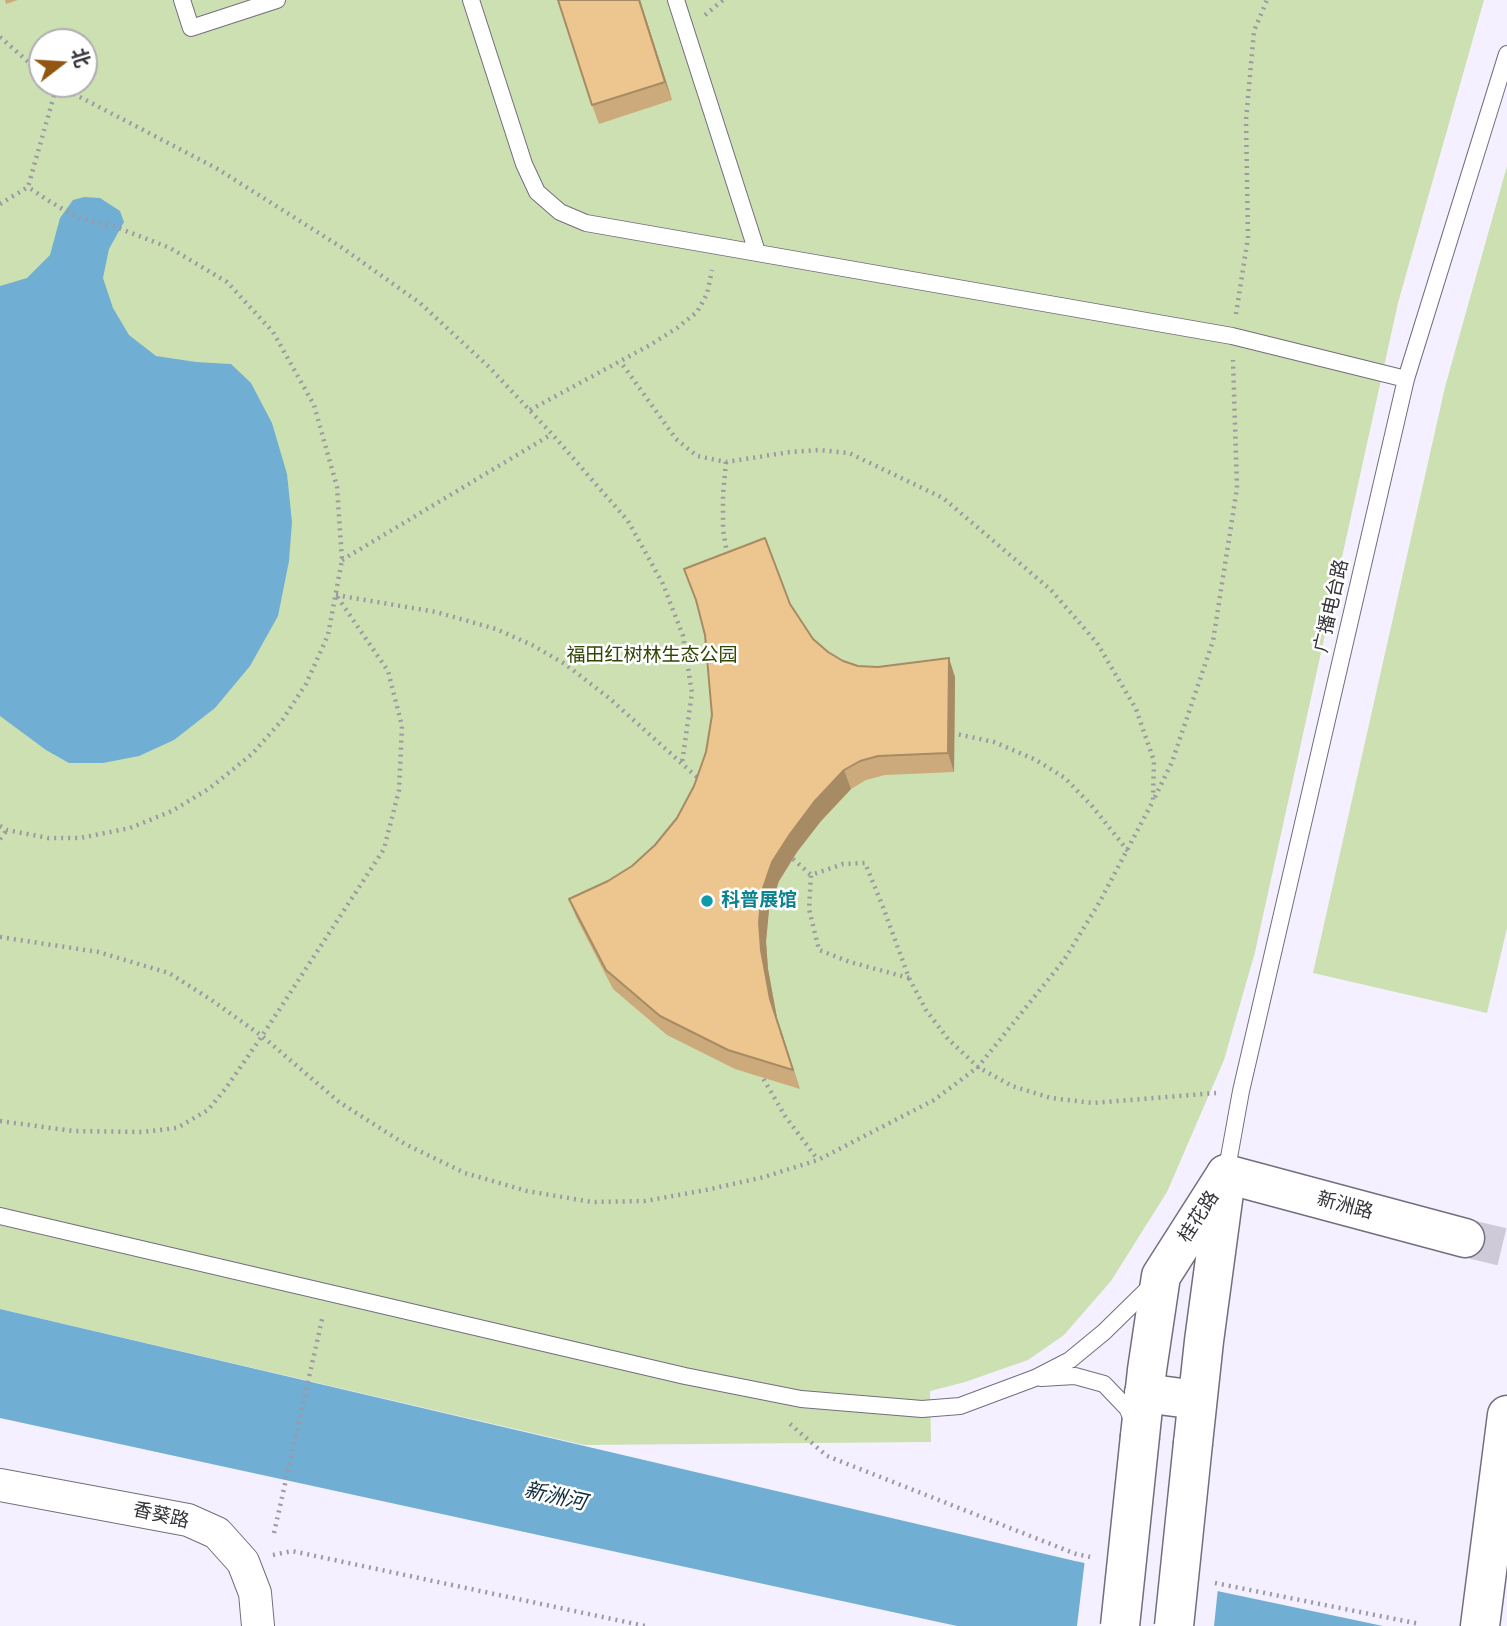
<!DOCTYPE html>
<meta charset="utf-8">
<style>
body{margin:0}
#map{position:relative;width:1507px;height:1626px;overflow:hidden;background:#f4f0ff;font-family:Manrope,"Noto Sans SC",sans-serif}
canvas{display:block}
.north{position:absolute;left:28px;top:28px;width:70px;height:70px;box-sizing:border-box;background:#fff;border:2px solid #afaeb1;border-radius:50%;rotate:73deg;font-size:19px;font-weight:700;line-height:28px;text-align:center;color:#36343b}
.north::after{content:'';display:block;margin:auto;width:24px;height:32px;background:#905612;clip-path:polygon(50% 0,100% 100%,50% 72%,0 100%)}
</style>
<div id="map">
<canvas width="1507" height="1626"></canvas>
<div class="north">北</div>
</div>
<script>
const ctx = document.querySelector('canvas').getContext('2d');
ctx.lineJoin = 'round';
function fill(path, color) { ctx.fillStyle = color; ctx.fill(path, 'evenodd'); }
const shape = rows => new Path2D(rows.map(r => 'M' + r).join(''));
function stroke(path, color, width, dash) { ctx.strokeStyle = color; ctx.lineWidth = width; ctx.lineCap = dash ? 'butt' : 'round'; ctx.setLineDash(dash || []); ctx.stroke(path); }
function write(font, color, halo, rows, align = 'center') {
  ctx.font = font + ' Manrope,"Noto Sans SC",sans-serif'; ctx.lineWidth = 5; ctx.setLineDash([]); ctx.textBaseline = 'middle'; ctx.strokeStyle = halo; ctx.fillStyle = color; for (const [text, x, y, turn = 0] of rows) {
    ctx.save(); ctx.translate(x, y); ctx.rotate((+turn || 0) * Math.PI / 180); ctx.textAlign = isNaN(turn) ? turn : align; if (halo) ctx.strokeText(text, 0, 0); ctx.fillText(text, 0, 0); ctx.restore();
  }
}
fill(shape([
 [0,0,1484,0,1398,303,1255,952,1224,1060,1167,1192,1111,1281,1064,1335,1028,1360,965,1382,930,1391,931,1442,584,1445,0,1309],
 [42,42,84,42,84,84,42,84],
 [1507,166,1507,928,1487,1013,1313,973,1445,387]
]), '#cce0b2');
fill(shape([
 [84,197,100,198,120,211,124,222,109,249,103,278,113,308,129,335,156,356,196,362,231,364,251,383,272,423,287,474,292,522,289,561,278,616,250,666,215,708,174,740,139,756,103,763,69,763,46,750,0,716,0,286,27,278,50,255,60,218,73,200],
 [0,1309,1075,1561,1383,1626,957,1626,0,1418]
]), '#70afd3');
fill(shape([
 [1085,1559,1218,1588,1214,1626,1077,1626]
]), '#f4f0ff');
stroke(shape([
 [1465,1238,1507,1248]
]), '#cecad8', 38, [38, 19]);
const service = shape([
 [182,0,191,28,277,0],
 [471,0,524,164,537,192,560,212,586,223,1232,336,1406,379],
 [676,0,757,252],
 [1226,1174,1241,1091,1406,379,1507,54],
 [0,1216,685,1376,801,1399,922,1409,960,1406,1035,1378,1070,1360,1104,1332,1152,1285],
 [1041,1378,1075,1376,1104,1384,1127,1408,1134,1423]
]);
const minor = shape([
 [0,1485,188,1520,217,1533,243,1562,255,1593,258,1626]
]);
const tertiary = shape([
 [1226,1174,1465,1238],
 [1144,1393,1197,1400]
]);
const secondary = shape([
 [1140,1436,1147,1370,1161,1276,1226,1174],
 [1193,1443,1204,1341,1225,1185]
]);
const motorway = shape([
 [1480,1626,1507,1415]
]);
stroke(service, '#726e7d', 18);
stroke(minor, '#726e7d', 34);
stroke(tertiary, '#726e7d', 41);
stroke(secondary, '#726e7d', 41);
stroke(motorway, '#726e7d', 41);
stroke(shape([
 [705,15,723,0],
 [0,37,42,74],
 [55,84,216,168,341,247,420,303,489,367,552,434,628,521,663,584,683,636,692,693,682,763],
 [0,204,28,187,57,85],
 [1236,314,1248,238,1246,120,1254,31,1267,0],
 [530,410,650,345,677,328,697,312,707,294,712,270],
 [726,462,723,495,723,530,728,559],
 [342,560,552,434],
 [336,595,436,612,496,629,532,645,565,664,609,698,699,779],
 [952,733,994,742,1036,760,1065,778,1092,806,1128,851],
 [1155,797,1172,762,1213,641,1237,488,1233,360],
 [0,826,7,830,48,838,80,838,130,828,172,811,210,788,252,754,283,719,306,684,328,635,342,560,337,487,314,405,273,332,227,282,170,248,116,227,76,217,49,201,28,187],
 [0,839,7,830],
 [793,859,811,875],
 [0,937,98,952,169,973,210,999,262,1036,339,1102,405,1144,465,1173,527,1191,592,1202,645,1201,706,1190,764,1177,818,1160,934,1100,978,1067,1064,960,1099,903,1153,801,1154,761,1136,709,1097,643,1051,590,943,498,849,453,819,450,790,452,726,462,697,456,676,439,620,361],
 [909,978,850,962,819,950,809,909,811,875,843,864,865,863,883,907,909,978,926,1010,948,1039,978,1067,1012,1086,1051,1098,1093,1103,1216,1093],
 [760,1073,785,1116,818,1160],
 [0,1121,73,1131,142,1132,177,1128,208,1110,226,1088,262,1036,384,849,399,790,402,726,388,671,336,595],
 [790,1424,827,1456,1076,1554,1090,1557],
 [274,1533,323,1315],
 [273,1555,292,1551,645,1626],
 [1215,1583,1420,1624]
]), '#9c99a4', 4.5, [2, 5]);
stroke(service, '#fff', 16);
stroke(minor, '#fff', 32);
stroke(tertiary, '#fff', 38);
stroke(secondary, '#fff', 38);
stroke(motorway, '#fff', 38);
const secondaryBridge = shape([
 [1120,1626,1140,1436],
 [1174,1626,1193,1443]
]);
stroke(secondaryBridge, '#726e7d', 41, []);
stroke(secondaryBridge, '#fff', 38);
fill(shape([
 [5,0,18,0,6,4],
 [640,0,672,100,599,124,592,105],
 [790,604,813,639,828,652,843,661,858,666,955,677,954,772,885,775,866,780,851,789,821,821,797,852,779,881,769,910,766,941,768,969,777,1018,800,1089,735,1069,667,1035,613,989,576,917,569,899,608,881,632,866,655,845,677,818]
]), '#ccaa7b');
fill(shape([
 [639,0,640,0,672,100,665,82],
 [949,658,955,677,954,772,948,753],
 [844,770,851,789,821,821,797,852,779,881,769,910,766,941,768,969,777,1018,800,1089,770,999,761,950,759,922,762,891,772,862,790,834,814,802]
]), '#a68b64');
const building = shape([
 [558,0,639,0,665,82,592,105,558,0],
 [765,538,790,604,813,639,828,652,843,661,858,666,878,667,949,658,948,753,878,756,860,761,844,770,814,802,790,834,772,862,762,891,759,922,761,950,770,999,793,1070,728,1050,660,1016,606,970,569,899,608,881,632,866,655,845,677,818,694,786,706,752,712,715,705,635,696,600,684,569,765,538]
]);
fill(building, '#edc68f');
stroke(building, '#a68b64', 2);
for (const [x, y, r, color] of [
 [707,901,7,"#0f9aa8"]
]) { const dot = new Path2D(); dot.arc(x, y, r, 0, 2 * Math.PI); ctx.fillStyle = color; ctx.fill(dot); stroke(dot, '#fff', 2.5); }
write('19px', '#36343b', '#fff', [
 ["广播电台路",1332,606,-77],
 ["新洲路",1345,1206,15],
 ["桂花路",1199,1217,-57],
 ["香葵路",161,1516,13]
]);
write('19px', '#314602', '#fff', [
 ["福田红树林生态公园",652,656]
]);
write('bold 19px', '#0d838f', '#fff', [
 ["科普展馆",721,901]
], 'left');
write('italic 21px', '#102e3d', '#fff', [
 ["新洲河",555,1497,13]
]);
</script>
